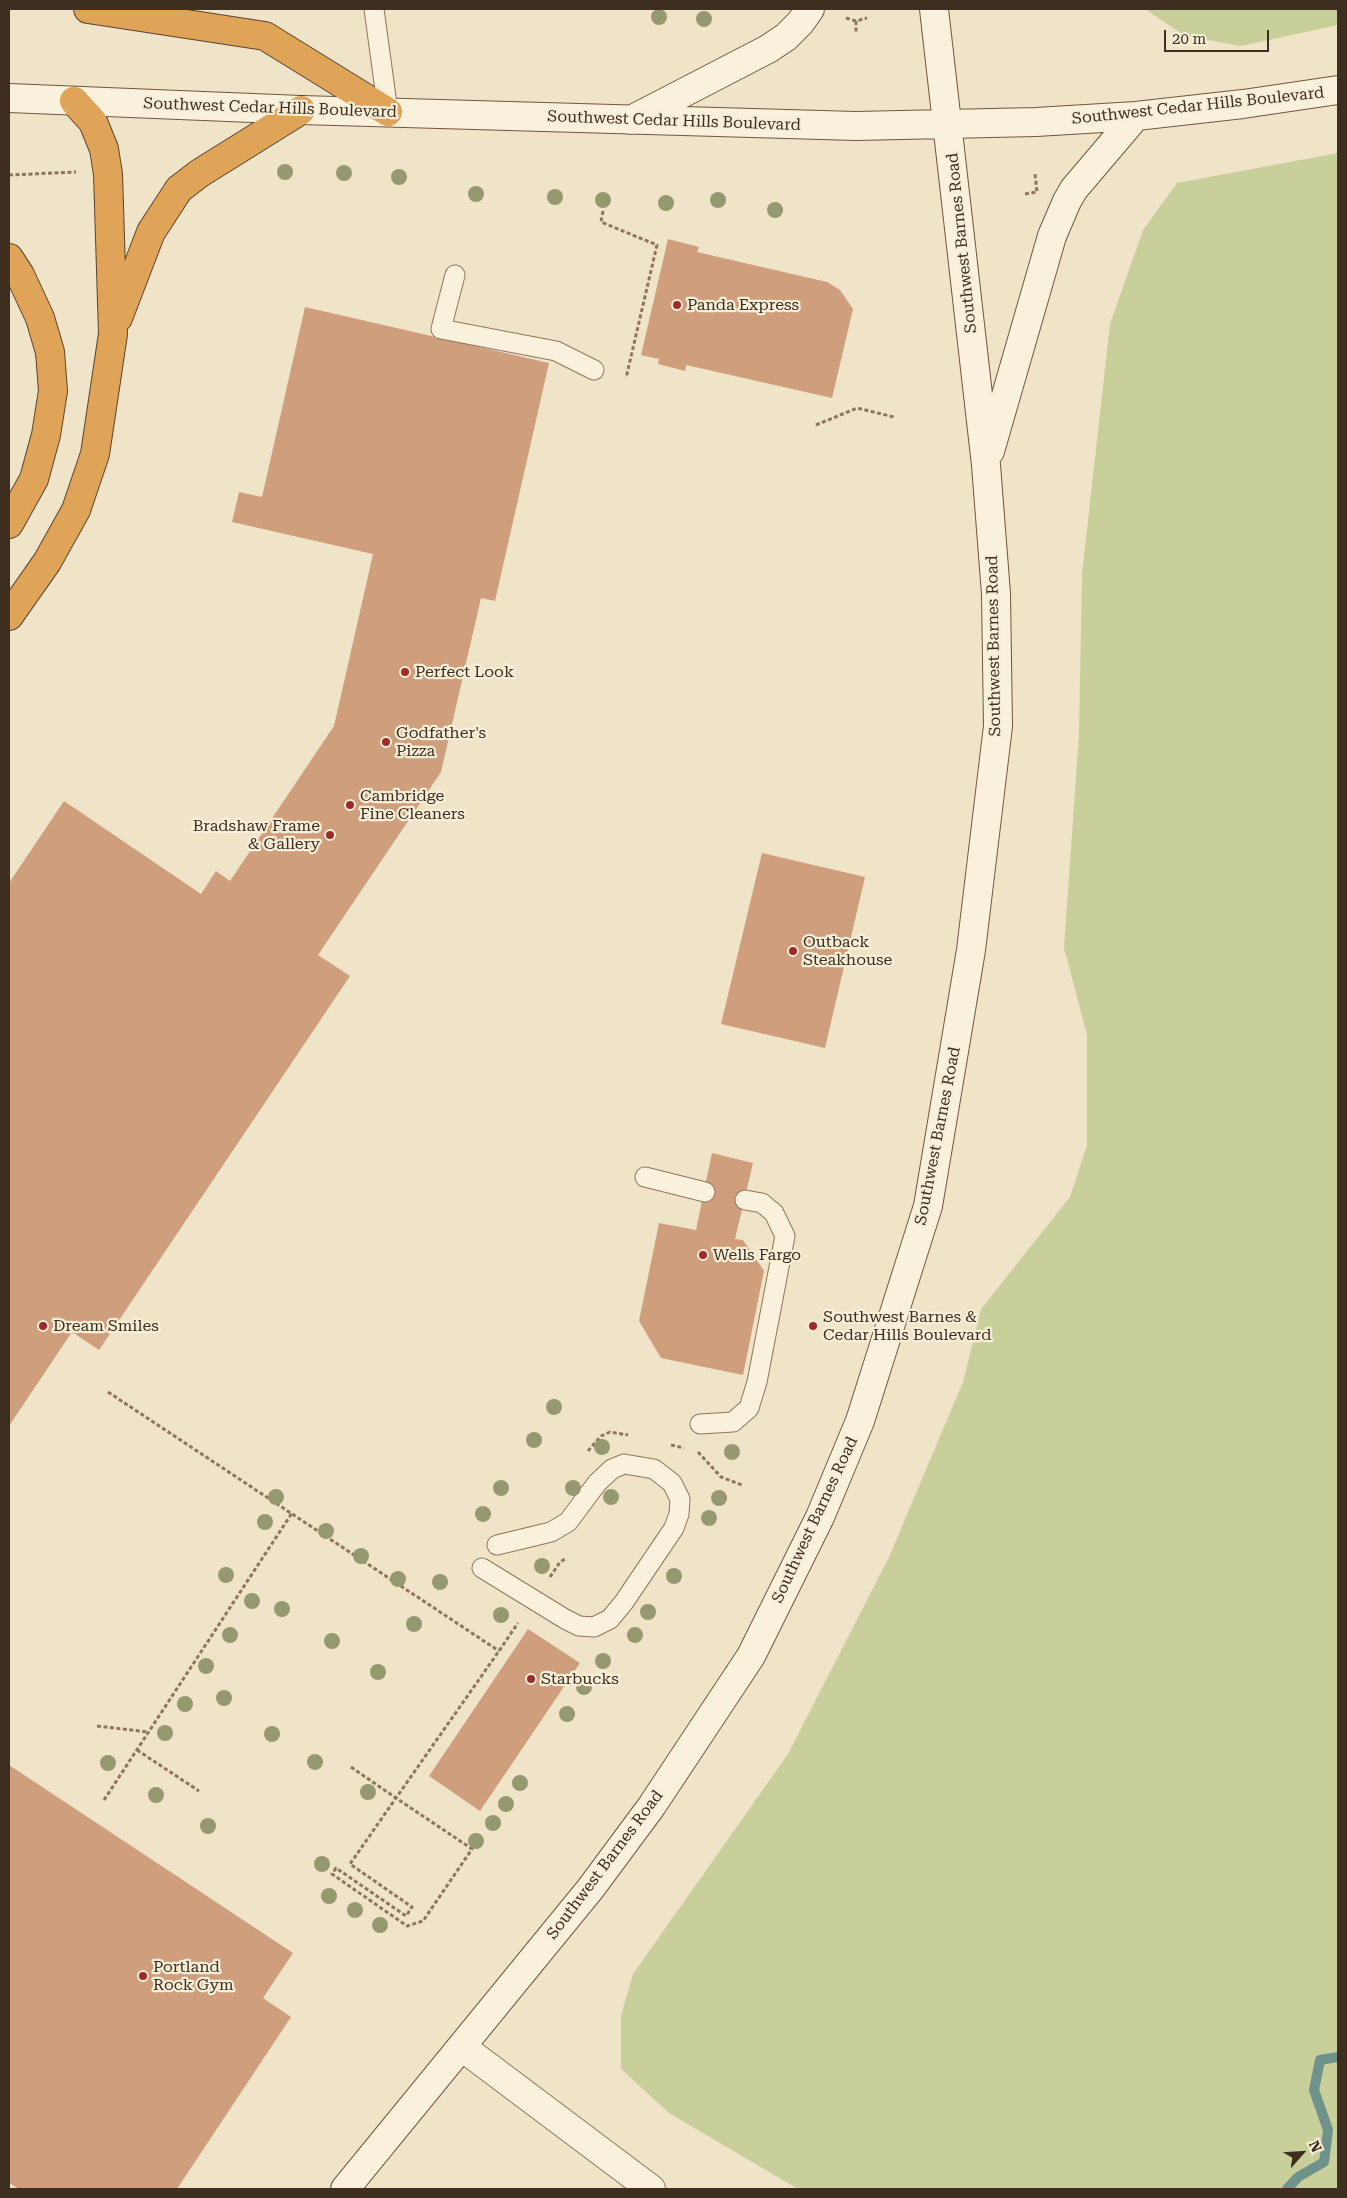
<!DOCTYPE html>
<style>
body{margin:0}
#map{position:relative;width:1347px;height:2198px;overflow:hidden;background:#f0e4c8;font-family:"Roboto Serif",serif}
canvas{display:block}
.frame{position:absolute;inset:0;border:10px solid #3d2e20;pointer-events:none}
.north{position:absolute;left:1277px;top:2128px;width:50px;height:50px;-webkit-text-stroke:4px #f7eed8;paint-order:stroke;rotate:64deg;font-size:14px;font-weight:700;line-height:20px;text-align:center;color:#3d2e20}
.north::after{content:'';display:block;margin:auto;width:18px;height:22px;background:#3d2e20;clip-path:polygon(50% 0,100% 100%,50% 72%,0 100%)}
.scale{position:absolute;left:1164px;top:30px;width:105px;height:22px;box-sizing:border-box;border:2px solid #3d2e20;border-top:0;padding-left:6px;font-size:15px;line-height:18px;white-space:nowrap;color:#3d2e20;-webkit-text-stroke:4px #f7eed8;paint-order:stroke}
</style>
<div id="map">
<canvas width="1347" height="2198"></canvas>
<div class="frame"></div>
<div class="north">N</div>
<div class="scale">20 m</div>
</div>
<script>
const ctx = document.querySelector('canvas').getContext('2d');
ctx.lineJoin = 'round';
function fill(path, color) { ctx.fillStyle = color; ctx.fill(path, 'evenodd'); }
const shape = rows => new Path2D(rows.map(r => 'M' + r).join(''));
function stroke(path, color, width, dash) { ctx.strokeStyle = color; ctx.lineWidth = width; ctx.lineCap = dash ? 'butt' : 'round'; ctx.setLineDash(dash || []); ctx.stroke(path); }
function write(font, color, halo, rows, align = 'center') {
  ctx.font = font + ' "Roboto Serif",serif'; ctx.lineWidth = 4.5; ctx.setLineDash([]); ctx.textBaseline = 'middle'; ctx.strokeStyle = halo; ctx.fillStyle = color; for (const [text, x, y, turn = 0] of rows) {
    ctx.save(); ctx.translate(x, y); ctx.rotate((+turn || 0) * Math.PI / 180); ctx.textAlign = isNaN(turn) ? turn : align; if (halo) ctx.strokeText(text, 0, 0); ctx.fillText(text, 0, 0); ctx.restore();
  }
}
fill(shape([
 [1145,9,1338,9,1338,25,1241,46,1185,36],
 [1338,153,1338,2189,798,2189,669,2113,621,2069,621,2015,633,1974,788,1754,889,1557,963,1382,981,1309,1070,1197,1087,1145,1087,1035,1064,948,1079,734,1082,574,1110,324,1143,230,1177,183]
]), '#c9cf9b');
stroke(shape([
 [1287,2189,1298,2177,1324,2162,1328,2130,1314,2090,1320,2060,1338,2057]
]), '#6f938a', 10);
fill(shape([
 [668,239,699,247,697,252,827,282,840,290,853,309,832,398,686,365,685,371,658,364,659,359,641,355],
 [305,307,549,363,495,601,481,598,441,772,318,955,350,976,99,1350,72,1332,9,1426,9,883,64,801,201,894,216,871,230,881,334,726,373,554,232,522,239,492,262,497],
 [762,853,865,877,825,1048,721,1024],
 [712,1153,753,1163,735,1239,743,1240,764,1271,743,1375,661,1358,639,1321,659,1223,696,1230],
 [528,1629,580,1663,480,1811,429,1776],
 [9,1765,293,1953,263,1998,291,2017,177,2189,19,2189,9,2183]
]), '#cf9f7d');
const service = shape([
 [374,9,388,112],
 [455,275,441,329,556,351,594,370],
 [645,1177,705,1192],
 [700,1424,733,1422,749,1408,757,1382,785,1236,774,1213,762,1203,745,1200],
 [482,1568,565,1619,579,1626,594,1627,610,1619,624,1602,674,1528,679,1514,680,1499,672,1483,654,1469,624,1464,612,1469,597,1483,568,1522,551,1532,497,1545]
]);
const tertiary = shape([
 [462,2047,651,2189]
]);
const secondary = shape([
 [9,98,301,110,856,126,1036,122,1136,116,1243,104,1338,90],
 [631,120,768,49,786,37,800,23,810,9],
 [990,451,1052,236,1067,201,1074,189,1136,116],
 [345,2189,591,1888,651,1807,751,1656,820,1517,860,1421,928,1206,971,950,998,726,996,594,986,465,934,9]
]);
const motorway = shape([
 [88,9,265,36,388,112],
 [9,258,20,275,40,318,50,352,53,391,46,435,34,479,9,524],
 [118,318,151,232,179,189,200,173,301,110],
 [9,616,47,562,76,510,95,454,113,334,108,174,104,149,93,122,74,101]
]);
stroke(service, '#8d765c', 21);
stroke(tertiary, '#8d765c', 30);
stroke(secondary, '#6f573f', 30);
stroke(motorway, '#5b4430', 30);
stroke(shape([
 [846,18,856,21,867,18],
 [856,21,856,33],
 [9,175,76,172],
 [1025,194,1037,192,1035,174],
 [603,211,601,222,657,245,626,378],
 [816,425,857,408,894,417],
 [108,1392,499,1651],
 [671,1445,684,1448],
 [588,1451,601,1436,610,1432,628,1435],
 [698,1452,721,1477,742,1485],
 [550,1577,560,1562,567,1558],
 [97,1726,148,1732],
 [137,1750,199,1791],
 [351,1767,396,1798,472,1849,423,1921,407,1926,332,1874,336,1868,406,1916,412,1907,350,1864,396,1798,499,1651,518,1623],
 [104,1800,292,1513]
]), '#8d765c', 3, [4, 2.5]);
stroke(service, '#faf1dc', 19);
stroke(tertiary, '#faf1dc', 28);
stroke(secondary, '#faf1dc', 28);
stroke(motorway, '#e0a458', 28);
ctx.fillStyle = '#96986f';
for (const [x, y] of [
 [659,17],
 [704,19],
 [285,172],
 [344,173],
 [399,177],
 [476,194],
 [555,197],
 [603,200],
 [718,200],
 [666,203],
 [775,210],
 [554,1407],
 [534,1440],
 [602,1447],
 [732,1452],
 [501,1488],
 [573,1488],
 [276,1497],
 [611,1497],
 [719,1498],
 [483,1514],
 [709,1518],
 [265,1522],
 [326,1531],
 [361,1556],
 [542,1566],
 [226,1575],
 [674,1576],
 [398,1579],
 [440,1582],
 [252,1601],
 [282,1609],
 [648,1612],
 [501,1615],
 [414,1624],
 [230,1635],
 [635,1635],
 [332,1641],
 [603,1661],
 [206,1666],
 [378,1672],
 [584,1687],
 [224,1698],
 [185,1704],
 [567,1714],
 [165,1733],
 [272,1734],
 [315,1762],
 [108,1763],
 [520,1783],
 [368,1792],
 [156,1795],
 [506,1804],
 [493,1823],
 [208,1826],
 [476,1841],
 [322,1864],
 [329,1896],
 [355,1910],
 [380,1925]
]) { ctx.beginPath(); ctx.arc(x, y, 8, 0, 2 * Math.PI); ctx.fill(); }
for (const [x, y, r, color] of [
 [677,305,5,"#9e2a2b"],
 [405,672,5,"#9e2a2b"],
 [386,742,5,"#9e2a2b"],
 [350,805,5,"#9e2a2b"],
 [330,835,5,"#9e2a2b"],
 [793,951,5,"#9e2a2b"],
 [703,1255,5,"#9e2a2b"],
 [43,1326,5,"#9e2a2b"],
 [813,1326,5,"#9e2a2b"],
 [531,1679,5,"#9e2a2b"],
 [143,1976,5,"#9e2a2b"]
]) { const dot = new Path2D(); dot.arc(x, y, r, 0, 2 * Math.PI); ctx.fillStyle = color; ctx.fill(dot); stroke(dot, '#f7eed8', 2); }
write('16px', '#3d2e20', '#f7eed8', [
 ["Southwest Cedar Hills Boulevard",1198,106,-6],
 ["Southwest Cedar Hills Boulevard",270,108,2],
 ["Southwest Cedar Hills Boulevard",674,121,2],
 ["Southwest Barnes Road",962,243,-96],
 ["Southwest Barnes Road",994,646,-91],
 ["Southwest Barnes Road",938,1136,-79],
 ["Southwest Barnes Road",815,1520,-65],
 ["Southwest Barnes Road",605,1865,-53]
]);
write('16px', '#3d2e20', '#f7eed8', [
 ["Panda Express",687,305],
 ["Perfect Look",415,672],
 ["Godfather's",396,733],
 ["Pizza",396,751],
 ["Cambridge",360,796],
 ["Fine Cleaners",360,814],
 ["Bradshaw Frame",320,826,"right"],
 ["& Gallery",320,844,"right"],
 ["Outback",803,942],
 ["Steakhouse",803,960],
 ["Wells Fargo",713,1255],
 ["Southwest Barnes &",823,1317],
 ["Cedar Hills Boulevard",823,1335],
 ["Dream Smiles",53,1326],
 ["Starbucks",541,1679],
 ["Portland",153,1967],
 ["Rock Gym",153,1985]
], 'left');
</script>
